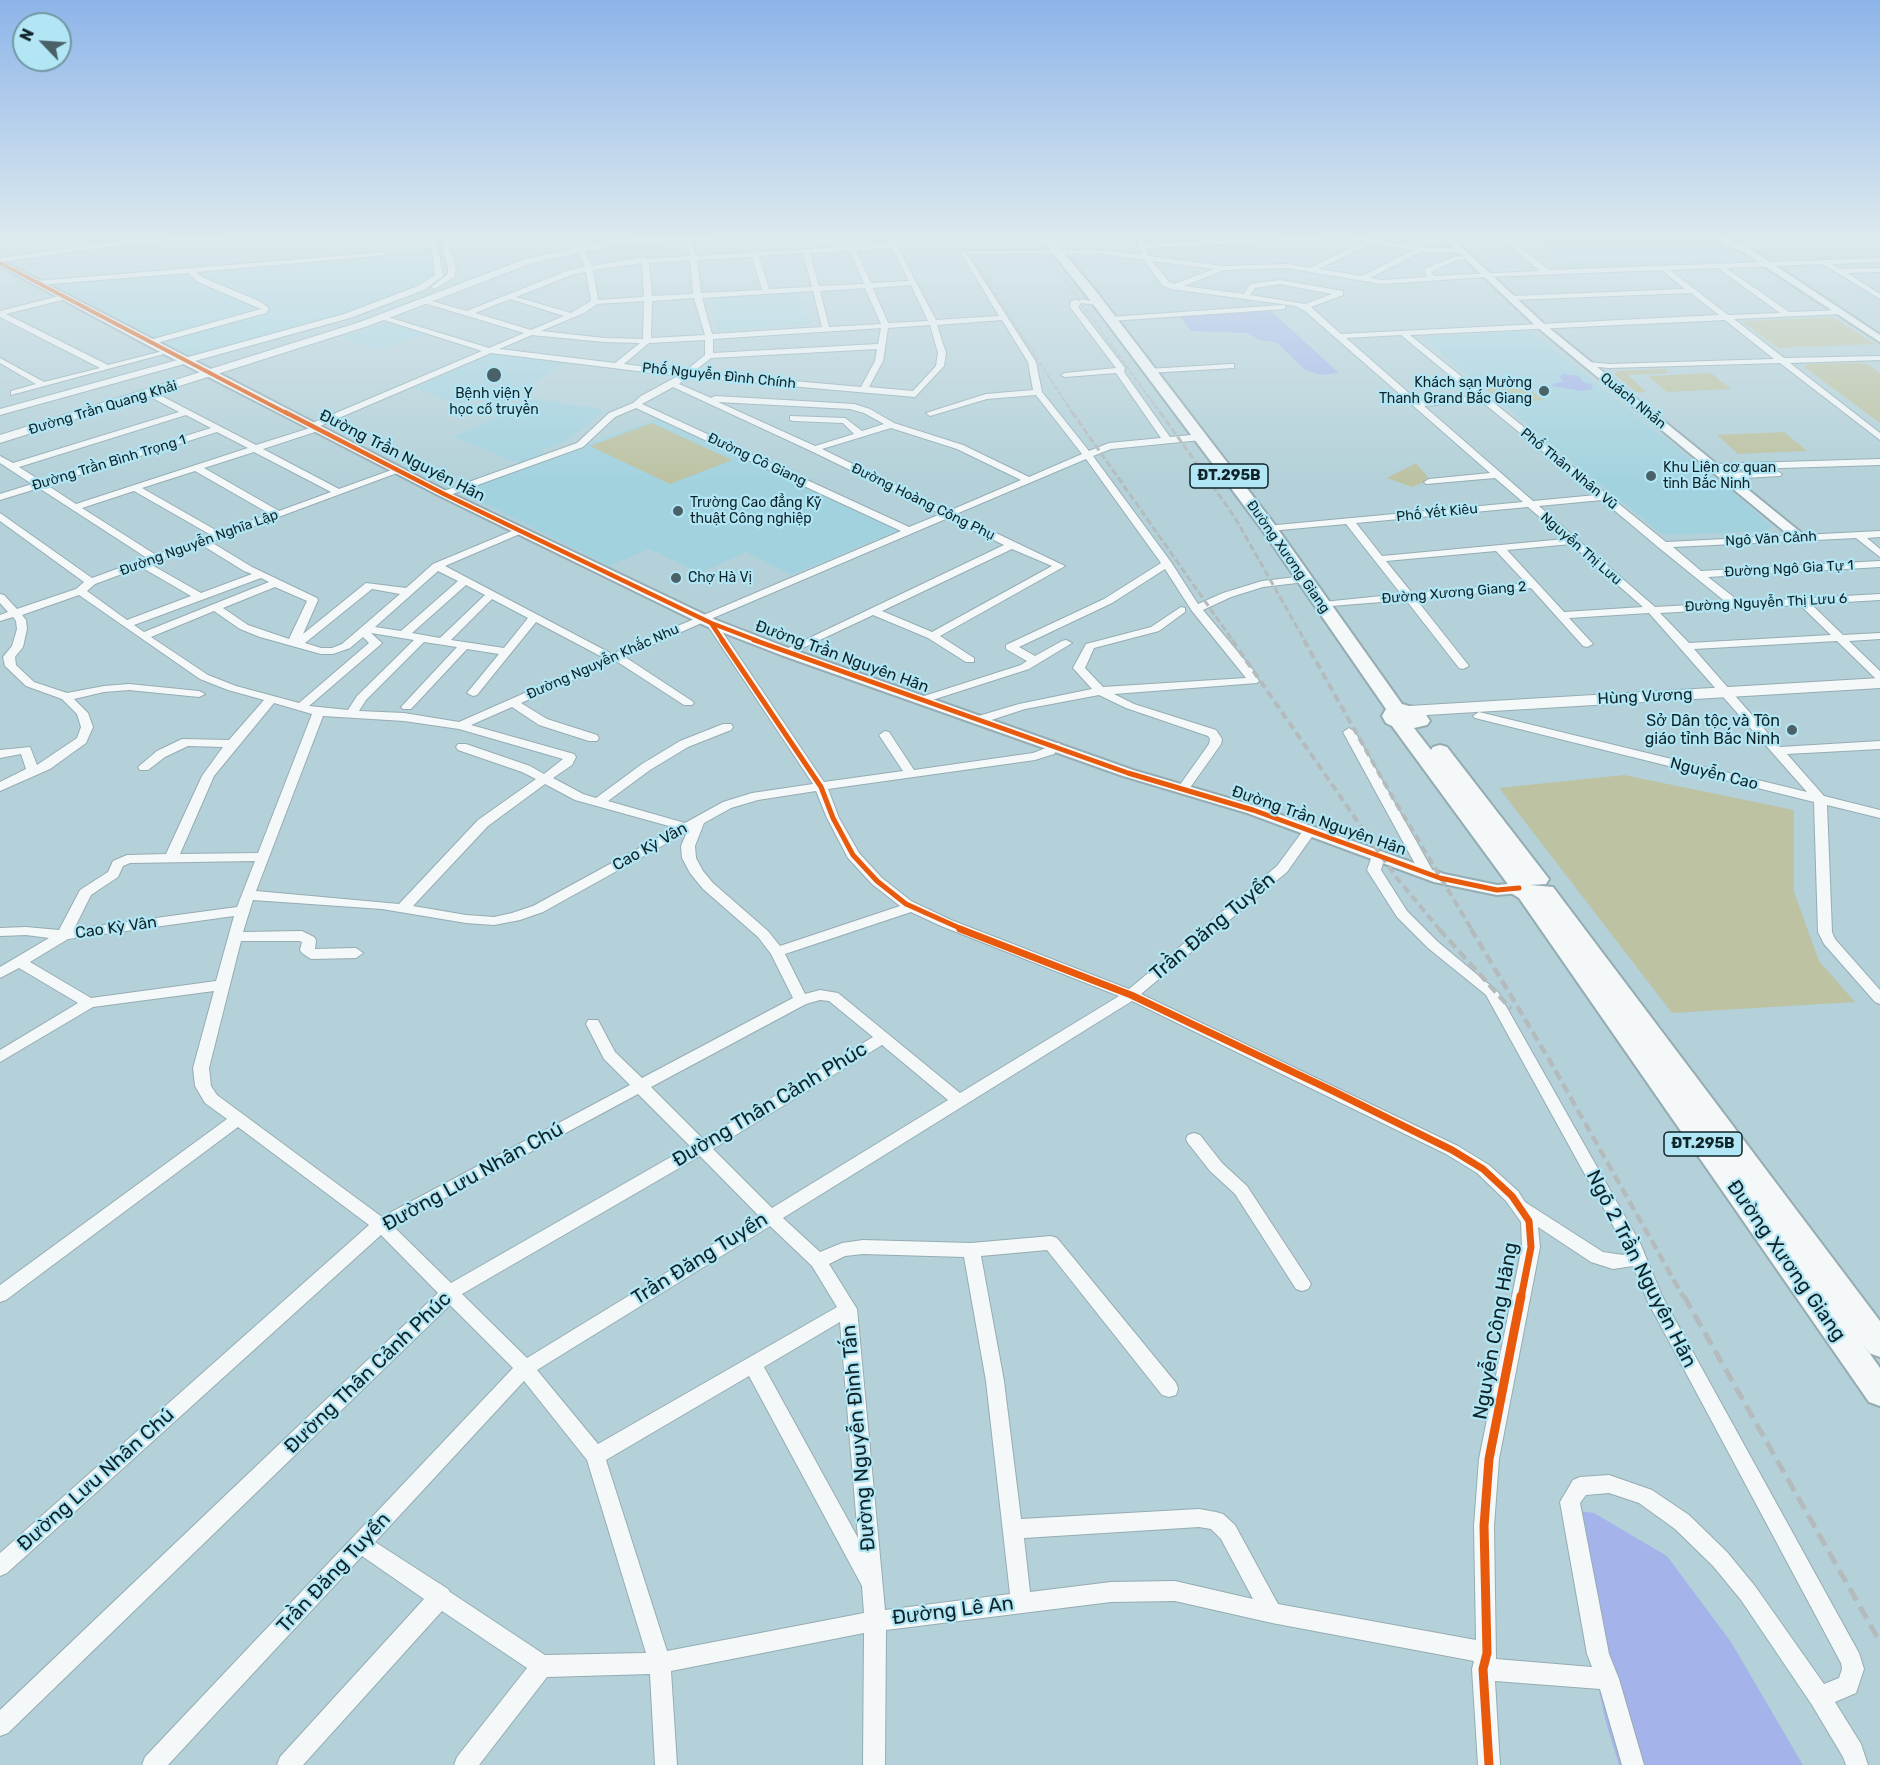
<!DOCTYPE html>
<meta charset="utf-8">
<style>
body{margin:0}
#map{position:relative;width:1880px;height:1765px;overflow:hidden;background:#b4d1d9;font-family:Rubik,sans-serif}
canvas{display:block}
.north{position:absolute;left:12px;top:12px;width:60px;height:60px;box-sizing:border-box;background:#b2e6f5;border:2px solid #7198a3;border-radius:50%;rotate:295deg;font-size:16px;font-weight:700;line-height:24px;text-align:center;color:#0f2429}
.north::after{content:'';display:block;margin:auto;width:21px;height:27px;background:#496167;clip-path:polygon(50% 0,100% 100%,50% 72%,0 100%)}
</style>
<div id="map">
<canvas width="1880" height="1765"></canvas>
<div class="north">N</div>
</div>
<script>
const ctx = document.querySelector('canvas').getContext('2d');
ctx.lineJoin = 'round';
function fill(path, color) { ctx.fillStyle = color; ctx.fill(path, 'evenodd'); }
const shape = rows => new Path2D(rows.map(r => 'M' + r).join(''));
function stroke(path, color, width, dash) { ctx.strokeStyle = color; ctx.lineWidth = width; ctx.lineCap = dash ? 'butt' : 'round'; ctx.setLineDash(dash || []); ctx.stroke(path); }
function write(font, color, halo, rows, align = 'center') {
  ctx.font = font + ' Rubik,sans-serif'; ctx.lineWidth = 4.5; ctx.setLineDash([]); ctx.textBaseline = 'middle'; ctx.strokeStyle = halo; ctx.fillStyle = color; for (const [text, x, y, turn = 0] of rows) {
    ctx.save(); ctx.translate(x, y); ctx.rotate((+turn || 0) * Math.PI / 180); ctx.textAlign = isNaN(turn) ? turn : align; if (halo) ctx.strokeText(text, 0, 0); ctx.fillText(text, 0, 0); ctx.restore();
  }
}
fill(shape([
 [1529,235,1710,235,1748,261,1570,268],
 [429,250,435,273,433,279,425,284,344,314,191,357,47,285],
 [799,292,811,325,717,331,710,297],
 [387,322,425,334,377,350,343,337],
 [1524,331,1534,334,1734,493,1772,527,1767,531,1670,535,1660,533,1421,337],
 [491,353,565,362,502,405,476,397,460,404,414,388],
 [535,399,600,409,604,411,565,442,540,450,549,455,522,464,453,437],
 [659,418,900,530,791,575,746,552,700,573,649,549,609,566,459,491]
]), '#a3d2df');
fill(shape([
 [1833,317,1875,344,1778,348,1742,321],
 [1858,363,1867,364,1880,373,1880,423,1804,367,1809,364],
 [1666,369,1667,373,1628,375,1646,392,1636,392,1614,374,1618,371],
 [1711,373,1731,389,1667,392,1648,376],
 [1523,384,1544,400,1504,404,1484,387],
 [652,423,732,460,670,484,590,446],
 [1784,432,1807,451,1738,454,1717,435],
 [1416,463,1428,477,1424,482,1412,487,1387,478],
 [1624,775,1794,810,1794,892,1819,961,1855,1002,1672,1013,1499,788]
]), '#bcc2a2');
fill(shape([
 [1269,309,1339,373,1322,375,1305,370,1276,342,1259,340,1247,333,1191,331,1180,317],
 [1563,374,1579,376,1583,382,1591,384,1593,389,1582,391,1552,386,1554,383,1563,382,1560,377],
 [1578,1511,1594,1513,1667,1556,1731,1642,1803,1765,1619,1765,1605,1719,1565,1525]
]), '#a4b4ea');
const minor = shape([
 [234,235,273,235,270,237,129,244,0,262,0,258,129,240,234,235],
 [430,235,436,235,443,276,424,290,350,318,0,415,0,409,344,314,418,286,435,275,430,235],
 [440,235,446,235,456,269,454,277,435,289,431,287,448,274,448,269,440,235],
 [684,235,690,235,696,256,889,244,885,235,891,235,936,320,999,316,960,251,1103,250,1142,255,1134,235,1140,235,1144,244,1350,235,1424,248,1460,248,1463,250,1460,252,1421,252,1370,278,1382,280,1427,277,1424,269,1456,256,1472,258,1457,260,1431,272,1434,276,1540,271,1497,235,1504,235,1549,270,1880,258,1880,262,1832,264,1840,269,1880,268,1880,272,1847,273,1880,294,1880,299,1823,264,1726,268,1789,312,1843,310,1843,314,1840,314,1734,319,1784,358,1880,356,1880,360,1790,363,1880,433,1880,440,1780,363,1609,368,1588,366,1584,364,1588,362,1609,364,1774,359,1725,320,1410,335,1666,542,1880,531,1880,537,1867,538,1880,549,1880,557,1856,538,1673,547,1701,571,1880,561,1880,567,1708,577,1740,602,1880,594,1880,600,1811,604,1843,635,1880,633,1880,639,1849,641,1880,671,1880,680,1876,679,1837,641,1694,649,1780,747,1880,741,1880,749,1787,754,1824,796,1880,810,1880,818,1827,805,1832,932,1835,939,1880,990,1880,1004,1875,1002,1824,944,1818,932,1814,802,1475,718,1473,716,1479,712,1807,792,1649,613,1569,618,1593,644,1587,647,1583,646,1531,588,1416,599,1469,666,1463,669,1459,668,1406,600,1319,607,1319,603,1323,602,1401,594,1346,524,1269,531,1264,528,1266,526,1523,502,1495,478,1426,484,1424,482,1429,479,1490,473,1305,311,1296,306,1172,289,1163,286,1144,260,1103,254,967,254,1036,362,1042,392,1089,451,1109,443,1161,438,1116,373,1065,377,1061,375,1065,373,1116,368,1070,307,1071,301,1080,299,1102,303,1098,305,1081,303,1078,307,1125,368,1124,372,1170,437,1201,434,1205,437,1201,440,1111,449,1093,456,1171,562,1198,604,1223,593,1262,581,1305,576,1310,579,1305,582,1263,587,1231,597,1203,610,1253,670,1259,681,1257,683,1114,694,1134,704,1216,730,1222,739,1221,744,1187,792,1179,792,1177,789,1209,744,1210,739,1208,736,1126,708,1099,695,1025,709,979,724,973,720,975,717,1019,704,1092,689,1073,668,1086,644,1151,627,1181,607,1185,608,1185,612,1159,631,1094,648,1085,668,1103,687,1246,678,1192,611,1165,569,1112,603,1019,647,1035,656,1062,641,1066,640,1072,643,1029,669,926,702,922,703,916,700,918,698,1021,665,1027,661,1006,649,1006,645,1104,599,1161,563,1086,459,956,514,1065,566,940,636,974,658,974,662,966,662,928,638,873,615,790,654,782,654,780,652,1004,545,948,518,706,621,625,657,692,701,694,703,692,705,684,705,616,661,521,703,547,719,597,735,599,738,597,741,589,741,539,725,512,707,471,725,574,754,576,757,572,765,553,778,583,794,596,798,642,764,680,741,723,724,731,724,733,727,731,730,688,747,650,770,608,801,685,823,723,802,752,793,813,784,706,623,711,620,715,621,824,782,903,771,879,735,885,731,889,732,914,770,1033,753,1046,748,1051,743,1059,743,1061,746,1054,754,1035,760,828,789,839,818,859,853,882,878,911,901,951,920,1129,989,1277,866,1305,828,1315,828,1316,831,1287,872,1141,994,1458,1146,1489,1165,1518,1191,1525,1202,1603,1252,1623,1255,1627,1252,1626,1249,1486,995,1428,948,1397,917,1367,870,1373,853,1383,853,1385,856,1381,870,1407,911,1438,942,1498,992,1640,1243,1662,1296,1859,1653,1864,1669,1856,1693,1835,1702,1861,1744,1868,1765,1846,1765,1843,1757,1812,1705,1741,1600,1713,1566,1675,1529,1639,1503,1609,1493,1586,1495,1580,1503,1609,1654,1619,1679,1644,1765,1622,1765,1600,1689,1495,1681,1500,1765,1478,1765,1472,1669,1474,1661,1272,1623,1175,1601,1111,1602,886,1630,885,1765,863,1765,864,1633,671,1671,677,1765,655,1765,650,1674,547,1677,479,1765,454,1765,457,1757,527,1668,442,1611,303,1765,277,1765,280,1757,424,1599,362,1556,168,1765,142,1765,145,1757,513,1368,450,1305,8,1733,0,1736,0,1710,438,1293,381,1235,7,1573,0,1576,0,1553,369,1225,238,1127,6,1300,0,1302,0,1285,227,1119,205,1103,195,1086,193,1068,214,991,93,1007,0,1062,0,1050,78,1003,19,968,0,978,0,967,49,938,26,935,0,936,0,928,26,927,59,930,80,890,108,872,113,861,127,855,166,854,202,776,223,747,188,746,165,757,148,770,140,770,138,767,157,751,182,739,229,740,264,700,228,690,200,679,79,595,22,615,26,620,27,629,23,647,15,657,16,665,34,682,67,693,104,686,129,684,199,691,205,694,199,697,129,690,104,692,74,699,88,713,93,727,86,743,50,769,0,791,0,782,26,769,21,754,0,758,0,750,30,747,37,765,77,738,81,727,77,714,62,699,26,686,5,666,3,657,12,646,17,629,16,621,13,617,0,621,0,615,8,612,0,603,0,594,4,595,17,609,76,589,84,582,0,521,0,513,92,578,147,558,39,488,0,500,0,494,32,484,0,463,0,456,13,463,179,412,147,395,147,391,150,390,256,445,310,428,310,424,482,351,381,319,381,315,489,348,524,333,424,303,424,299,467,311,569,270,585,267,577,249,580,247,583,249,592,266,645,257,648,259,690,256,684,235],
 [1346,238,1365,241,1310,268,1287,264,1223,266,1149,256,1146,248,1346,238],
 [1373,243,1413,250,1362,276,1318,269,1373,243],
 [892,248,909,281,871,283,856,250,892,248],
 [850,251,864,284,819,286,810,253,850,251],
 [803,253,812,287,769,289,759,256,803,253],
 [752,257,762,290,701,293,697,260,752,257],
 [690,260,693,294,652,296,649,263,690,260],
 [1152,261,1214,269,1174,284,1169,282,1152,261],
 [642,263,644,297,598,300,593,270,642,263],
 [1287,268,1382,284,1486,277,1662,270,1685,289,1511,296,1507,298,1511,300,1691,293,1719,315,1341,334,1311,307,1343,295,1343,291,1280,280,1250,284,1244,294,1184,286,1224,270,1287,268],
 [1718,268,1780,313,1728,315,1670,270,1718,268],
 [586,272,591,301,571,313,516,297,574,274,586,272],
 [1280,284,1332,294,1305,304,1250,295,1255,288,1280,284],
 [911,285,928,321,888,323,873,288,911,285],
 [865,288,881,324,829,327,820,291,865,288],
 [813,291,822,327,712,334,702,298,813,291],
 [694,298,705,335,651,338,652,301,694,298],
 [510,299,564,316,531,330,475,313,510,299],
 [644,301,643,339,604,338,541,331,584,313,597,304,644,301],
 [1002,320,1028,362,1033,390,986,394,926,413,930,416,987,399,1036,395,1082,454,1029,477,963,445,894,423,870,409,854,404,715,396,711,398,679,384,687,377,915,397,944,366,946,353,937,325,1002,320],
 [930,325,938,353,936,366,913,391,869,387,883,361,888,328,930,325],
 [881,328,878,344,713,353,713,339,881,328],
 [532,335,604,342,640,343,615,363,499,349,532,335],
 [1401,335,1475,396,1418,401,1346,338,1401,335],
 [705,340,705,355,684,372,624,364,649,343,705,340],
 [877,349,875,361,861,387,693,372,711,358,877,349],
 [491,353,678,376,641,396,633,403,609,413,577,443,441,492,441,496,447,496,583,447,615,417,636,408,901,531,612,654,445,566,522,533,524,531,519,528,433,564,406,588,366,583,303,634,318,600,317,598,252,567,211,542,405,470,397,468,339,489,263,449,321,430,320,426,491,353],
 [673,387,811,451,941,514,909,527,642,404,673,387],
 [1481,401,1596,495,1533,501,1424,406,1481,401],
 [718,402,850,409,864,413,884,424,862,431,845,418,790,416,790,420,793,421,843,423,854,434,815,446,718,402],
 [186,415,211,428,41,481,19,467,186,415],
 [891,428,957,449,1021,480,949,511,822,449,891,428],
 [217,432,248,448,76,504,47,485,217,432],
 [254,452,331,492,279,511,204,468,254,452],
 [195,471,270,514,219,532,142,488,195,471],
 [134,491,211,535,156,555,82,508,134,491],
 [1602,500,1658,547,1727,603,1655,607,1539,506,1602,500],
 [1528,507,1565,539,1382,556,1356,523,1528,507],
 [1571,544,1643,607,1564,612,1507,550,1571,544],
 [202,545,244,571,252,574,201,593,150,564,202,545],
 [1012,549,1052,566,932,632,882,611,1012,549],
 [1496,551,1526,583,1412,593,1386,561,1496,551],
 [141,567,191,596,127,620,87,591,95,584,141,567],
 [438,571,458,581,401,631,375,627,438,571],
 [261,578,269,582,144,632,134,625,261,578],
 [466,585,485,595,440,638,412,633,466,585],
 [275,587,307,601,289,639,248,625,223,608,275,587],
 [372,589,400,594,342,644,332,648,321,648,305,643,372,589],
 [492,599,528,618,504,648,451,640,492,599],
 [1800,605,1831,635,1689,643,1660,613,1800,605],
 [214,611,240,629,260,637,321,654,333,654,350,648,363,637,369,643,299,703,236,686,208,675,151,637,214,611],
 [536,622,604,658,459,722,404,713,359,711,366,700,424,642,457,647,403,705,401,707,403,709,411,709,467,649,499,654,467,693,473,696,477,695,536,622],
 [371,633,414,640,357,696,348,710,309,706,380,645,382,643,371,633],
 [274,703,312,714,258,853,180,854,214,776,274,703],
 [323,716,404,721,459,729,563,759,544,774,530,766,466,744,458,744,456,747,458,750,522,772,536,779,478,820,399,904,256,891,323,716],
 [545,784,575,800,676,828,533,906,512,913,494,917,466,915,413,906,488,826,545,784],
 [816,791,827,818,848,858,872,884,900,906,780,946,768,931,713,883,703,871,696,858,695,846,704,823,731,808,758,800,816,791],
 [687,832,681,846,682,858,690,873,703,889,758,937,771,954,793,998,642,1078,615,1052,598,1020,588,1020,586,1024,604,1059,630,1085,382,1217,217,1095,211,1086,209,1068,241,941,299,941,302,942,300,950,302,953,311,959,356,958,363,953,356,948,315,949,316,940,314,937,302,931,243,932,253,900,382,909,466,923,494,925,520,920,543,912,687,832],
 [255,861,237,907,74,929,91,895,118,877,123,866,130,863,255,861],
 [911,912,941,926,1119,996,960,1093,838,993,820,990,805,994,785,954,911,912],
 [234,916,216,981,91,998,30,962,68,939,234,916],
 [820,1000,829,1001,873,1037,703,1139,651,1087,806,1004,820,1000],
 [1132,1001,1446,1154,1477,1173,1506,1201,1521,1222,1522,1247,1479,1459,1474,1526,1476,1640,1278,1604,1235,1525,1223,1514,1216,1512,1199,1509,1021,1519,1004,1381,981,1256,1047,1250,1162,1395,1169,1397,1176,1395,1178,1389,1176,1383,1057,1238,1051,1236,971,1243,863,1240,842,1243,820,1252,783,1218,1132,1001],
 [882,1045,948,1100,772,1208,713,1149,882,1045],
 [638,1094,690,1146,451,1283,393,1226,638,1094],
 [700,1156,759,1216,527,1358,462,1294,700,1156],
 [770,1226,812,1266,837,1307,598,1444,537,1370,770,1226],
 [1538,1227,1591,1262,1613,1269,1633,1266,1648,1302,1841,1663,1842,1669,1839,1678,1824,1684,1755,1586,1727,1552,1689,1515,1652,1490,1609,1475,1580,1477,1573,1480,1560,1502,1587,1654,1592,1667,1496,1659,1494,1526,1499,1459,1540,1247,1538,1227],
 [863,1254,964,1257,986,1381,1010,1594,885,1610,857,1309,829,1264,845,1256,863,1254],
 [840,1322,858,1538,764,1367,840,1322],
 [749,1376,862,1586,864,1613,667,1651,606,1460,749,1376],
 [524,1381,587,1460,646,1653,545,1655,450,1592,448,1589,375,1542,524,1381],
 [1199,1527,1211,1529,1221,1539,1253,1599,1175,1581,1111,1582,1030,1592,1024,1538,1199,1527],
 [719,235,783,235,780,237,717,238,719,235],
 [385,252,387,255,196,272,204,278,259,301,269,308,266,313,149,345,145,343,146,341,261,309,198,282,188,273,37,285,33,283,37,281,385,252],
 [63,295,67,297,66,299,6,314,108,365,167,350,171,352,11,395,11,391,36,384,0,363,0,358,44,382,100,368,0,317,0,311,63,295],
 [1282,305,1285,305,1285,309,1110,321,1106,319,1110,317,1282,305],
 [1231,364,1234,364,1234,368,1148,373,1144,371,1148,369,1231,364],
 [1880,459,1880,465,1714,470,1709,467,1714,464,1880,459],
 [1777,471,1782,474,1780,476,1725,479,1720,476,1725,473,1777,471],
 [1349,728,1355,732,1434,873,1432,876,1427,877,1420,873,1343,732,1349,728],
 [1194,1133,1200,1135,1222,1163,1247,1186,1308,1279,1311,1284,1308,1289,1302,1291,1296,1289,1235,1194,1210,1171,1188,1143,1186,1139,1188,1135,1194,1133]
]);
const tertiary = shape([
 [1440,235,1449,235,1543,323,1804,535,1804,541,1796,541,1537,327,1440,235],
 [1718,235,1726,235,1730,240,1749,248,1880,335,1880,342,1743,252,1724,244,1718,235],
 [0,260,448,492,716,620,791,649,1133,770,1259,807,1444,874,1497,885,1519,883,1525,884,1527,888,1525,892,1519,893,1497,895,1434,882,1247,813,1123,776,781,655,706,626,440,496,164,354,0,266,0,260]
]);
const secondary = shape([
 [689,235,739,235,734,238,617,245,532,263,368,326,0,443,0,435,360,322,525,259,617,239,689,235],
 [1880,678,1880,688,1409,716,1403,715,1401,711,1403,707,1409,706,1880,678]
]);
const primary = shape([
 [1038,235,1049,235,1095,290,1275,525,1402,704,1423,710,1430,721,1427,725,1414,728,1431,750,1433,747,1440,745,1447,747,1549,879,1546,884,1530,885,1553,887,1880,1321,1880,1357,1869,1353,1863,1344,1880,1368,1880,1406,1869,1402,1519,898,1511,893,1507,883,1392,726,1386,723,1382,716,1386,709,1263,531,1087,296,1038,235]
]);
stroke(minor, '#95acb2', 2);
stroke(tertiary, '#95acb2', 4);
stroke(secondary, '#95acb2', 2);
stroke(primary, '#95acb2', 4);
fill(minor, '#f4f8f9');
fill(tertiary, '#f4f8f9');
fill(secondary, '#f4f8f9');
fill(primary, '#f4f8f9');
stroke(shape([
 [953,235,972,258,1073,414],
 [1032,235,1161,414]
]), '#b4bbbd', 2, [5, 2]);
stroke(shape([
 [1072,412,1233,641],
 [1160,412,1234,516,1305,641]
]), '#b4bbbd', 3, [7, 3]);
stroke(shape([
 [1232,640,1396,877,1440,930],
 [1304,640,1393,798,1472,930]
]), '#b4bbbd', 4, [8, 4.5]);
stroke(shape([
 [1439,929,1511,1009],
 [1471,929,1550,1061,1684,1298]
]), '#b4bbbd', 4.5, [10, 5]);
stroke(shape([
 [1684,1296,1880,1642]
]), '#b4bbbd', 5, [14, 7]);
stroke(shape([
 [0,263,288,414]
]), '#e8590c', 4);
stroke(shape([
 [285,412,444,494,711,623,758,641],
 [711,623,723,641]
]), '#e8590c', 4.5);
stroke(shape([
 [722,640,821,787,833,818,853,855,877,881,906,904,964,930],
 [754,640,1128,773,1253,810,1440,878,1497,890,1519,888]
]), '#e8590c', 5);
stroke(shape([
 [960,929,1131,995,1333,1091,1452,1150,1483,1169,1512,1196,1529,1221,1531,1247,1521,1298]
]), '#e8590c', 7);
stroke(shape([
 [1489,1765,1483,1669,1487,1653,1484,1526,1489,1459,1521,1296]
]), '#e8590c', 9);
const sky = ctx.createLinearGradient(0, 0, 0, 482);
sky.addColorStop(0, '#8db4e9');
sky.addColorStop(0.49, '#ddeaee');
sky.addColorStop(1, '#ddeaee00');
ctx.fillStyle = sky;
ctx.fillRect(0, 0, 1880, 482);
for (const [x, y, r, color] of [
 [494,375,8,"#496167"],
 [1544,391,6,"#496167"],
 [1651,476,6,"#496167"],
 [678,511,6,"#496167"],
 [676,578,6,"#496167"],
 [1792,730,6,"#496167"]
]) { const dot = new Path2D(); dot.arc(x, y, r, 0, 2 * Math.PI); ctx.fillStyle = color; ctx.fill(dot); stroke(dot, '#b2e6f5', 2); }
write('14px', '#0f2429', '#b2e6f5', [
 ["Phố Nguyễn Đình Chính",719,376,6],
 ["Quách Nhẫn",1633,401,39],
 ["Đường Trần Quang Khải",103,408,-17],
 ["Đường Cô Giang",757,460,25],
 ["Đường Trần Bình Trọng 1",109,463,-17],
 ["Phố Thân Nhân Vũ",1569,469,39],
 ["Đường Hoàng Công Phụ",923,502,26],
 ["Phố Yết Kiêu",1437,513,-6],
 ["Ngô Văn Cảnh",1771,539,-3],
 ["Đường Nguyễn Nghĩa Lập",199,543,-20],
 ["Nguyễn Thị Lưu",1581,549,41],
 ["Đường Xương Giang",1288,557,55],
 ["Đường Ngô Gia Tự 1",1789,569,-3],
 ["Đường Xương Giang 2",1454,593,-5],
 ["Đường Nguyễn Thị Lưu 6",1766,603,-3],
 ["Đường Nguyễn Khắc Nhu",603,662,-24]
]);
write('14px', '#0f2429', '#b2e6f5', [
 ["Khách sạn Mường",1532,383,"right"],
 ["Thanh Grand Bắc Giang",1532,399,"right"],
 ["Bệnh viện Y",494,394,"center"],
 ["học cổ truyền",494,410,"center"],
 ["Khu Liên cơ quan",1663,468],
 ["tỉnh Bắc Ninh",1663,484],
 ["Trường Cao đẳng Kỹ",690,503],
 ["thuật Công nghiệp",690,519],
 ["Chợ Hà Vị",688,578]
], 'left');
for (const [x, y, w] of [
 [1229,476,78],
 [1703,1144,78]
]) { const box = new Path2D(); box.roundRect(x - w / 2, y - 12, w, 24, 4.5); ctx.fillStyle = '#b2e6f5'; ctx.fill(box); stroke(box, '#0f2429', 1.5); }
write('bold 15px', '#0f2429', null, [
 ["ĐT.295B",1229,476],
 ["ĐT.295B",1703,1144]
]);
write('16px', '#0f2429', '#b2e6f5', [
 ["Đường Trần Nguyên Hãn",402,456,27],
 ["Đường Trần Nguyên Hãn",842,657,20],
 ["Hùng Vương",1645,697,-3],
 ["Nguyễn Cao",1714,774,14],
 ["Đường Trần Nguyên Hãn",1319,821,19],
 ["Cao Kỳ Vân",650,847,-29],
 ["Cao Kỳ Vân",116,928,-8]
]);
write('16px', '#0f2429', '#b2e6f5', [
 ["Sở Dân tộc và Tôn",1780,721],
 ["giáo tỉnh Bắc Ninh",1780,739]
], 'right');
write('20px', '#0f2429', '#b2e6f5', [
 ["Trần Đăng Tuyển",1213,927,-40],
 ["Đường Thân Cảnh Phúc",770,1105,-31],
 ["Đường Lưu Nhân Chú",473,1177,-29],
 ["Trần Đăng Tuyển",700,1259,-32],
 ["Đường Xương Giang",1786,1261,55],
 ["Ngõ 2 Trần Nguyên Hãn",1641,1269,63],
 ["Nguyễn Công Hãng",1496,1331,-80],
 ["Đường Thân Cảnh Phúc",368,1373,-44],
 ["Đường Nguyễn Đình Tấn",859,1438,-95],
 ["Đường Lưu Nhân Chú",96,1480,-42],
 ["Trần Đăng Tuyển",334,1573,-47],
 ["Đường Lê An",953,1611,-7]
]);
</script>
